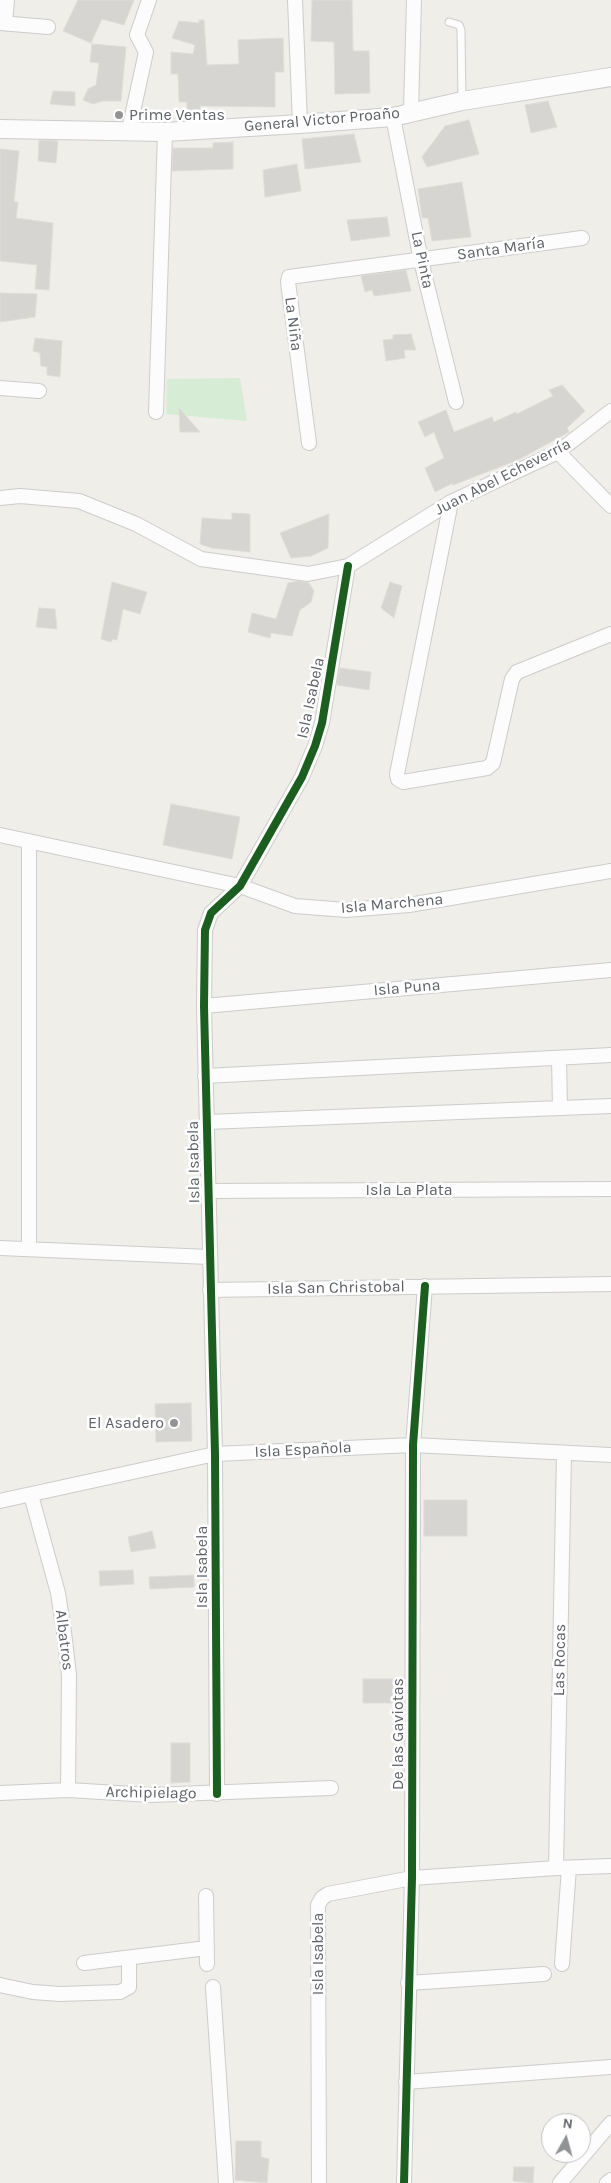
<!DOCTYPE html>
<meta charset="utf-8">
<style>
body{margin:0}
#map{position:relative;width:611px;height:2183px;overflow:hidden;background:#efeee9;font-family:Karla,sans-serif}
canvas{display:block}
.north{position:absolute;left:541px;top:2113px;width:50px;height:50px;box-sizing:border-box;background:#fff;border:1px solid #bfc0c3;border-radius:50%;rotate:7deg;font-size:14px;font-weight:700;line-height:20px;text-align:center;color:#5e6268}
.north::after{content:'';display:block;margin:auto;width:18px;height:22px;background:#919395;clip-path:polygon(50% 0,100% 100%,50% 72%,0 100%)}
</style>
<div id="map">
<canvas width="611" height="2183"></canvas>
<div class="north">N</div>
</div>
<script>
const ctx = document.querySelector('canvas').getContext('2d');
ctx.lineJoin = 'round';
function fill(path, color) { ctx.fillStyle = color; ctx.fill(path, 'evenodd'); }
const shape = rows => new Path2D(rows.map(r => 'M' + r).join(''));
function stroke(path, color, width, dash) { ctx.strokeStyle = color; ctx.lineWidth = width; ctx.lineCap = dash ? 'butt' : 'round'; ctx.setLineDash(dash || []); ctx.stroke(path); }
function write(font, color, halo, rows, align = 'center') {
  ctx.font = font + ' Karla,sans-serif'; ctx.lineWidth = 5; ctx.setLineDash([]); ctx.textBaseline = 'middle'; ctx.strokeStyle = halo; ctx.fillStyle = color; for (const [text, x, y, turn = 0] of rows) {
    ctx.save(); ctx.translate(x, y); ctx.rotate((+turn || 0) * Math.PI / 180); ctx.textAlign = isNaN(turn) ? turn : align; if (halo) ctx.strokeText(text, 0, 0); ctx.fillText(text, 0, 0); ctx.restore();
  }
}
fill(shape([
 [240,378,247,421,166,414,167,379]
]), '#d6ecd5');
const building = shape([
 [78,0,134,0,124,25,102,19,91,43,63,31,78,0],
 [312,0,352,0,353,51,369,51,370,93,335,94,334,42,311,41,312,0],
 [199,20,204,20,207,65,239,64,238,40,283,38,284,72,275,72,275,107,200,106,200,112,187,112,187,102,179,102,178,74,171,74,171,52,193,54,195,45,172,38,179,21,199,23,199,20],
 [92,44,126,47,121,101,103,101,93,104,83,100,88,89,96,85,99,63,90,62,92,44],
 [53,91,75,92,75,106,50,104,53,91],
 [548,101,557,127,531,133,525,105,548,101],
 [469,120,479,154,427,167,422,157,445,126,469,120],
 [354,134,361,162,305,169,302,139,354,134],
 [39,140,58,141,56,163,38,161,39,140],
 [233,142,233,169,172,171,173,148,213,148,213,143,233,142],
 [0,149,19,151,14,202,18,202,16,218,53,223,49,290,35,289,37,265,0,261,0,149],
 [297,164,301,191,265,197,263,170,297,164],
 [462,182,471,237,432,241,428,218,422,218,418,189,462,182],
 [387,217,390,236,351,241,347,220,387,217],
 [406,270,411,291,374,296,372,290,365,292,361,276,406,270],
 [0,293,37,294,35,317,0,322,0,293],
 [411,334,416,350,404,350,405,358,386,361,383,340,393,339,393,335,411,334],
 [35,338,62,341,60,377,47,375,47,367,41,366,40,353,33,351,35,338],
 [562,385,585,411,567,428,569,432,518,460,453,485,453,483,435,492,425,468,444,458,434,432,425,437,418,422,446,410,454,432,492,417,494,422,516,412,517,414,553,396,549,390,562,385],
 [179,408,200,432,180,432,179,408],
 [232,513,250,514,250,552,212,548,200,544,202,518,232,520,232,513],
 [329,514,328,548,311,556,291,558,280,533,329,514],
 [298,581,309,583,314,591,311,602,300,610,292,636,271,633,270,638,248,632,252,613,276,619,288,583,298,581],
 [112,582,147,592,140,614,123,609,117,640,113,639,111,642,101,639,112,582],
 [390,582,402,586,394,618,381,608,390,582],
 [39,608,55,609,57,629,36,627,39,608],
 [340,668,371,672,369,690,337,685,340,668],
 [171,804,240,817,232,859,163,845,171,804],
 [191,1403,192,1441,156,1442,155,1404,191,1403],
 [424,1500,467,1500,467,1536,424,1536,424,1500],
 [152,1531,156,1548,131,1552,128,1537,152,1531],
 [133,1570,134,1584,100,1586,99,1571,133,1570],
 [194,1575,194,1587,150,1589,149,1577,194,1575],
 [363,1679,393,1679,393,1703,363,1703,363,1679],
 [171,1743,190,1743,190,1782,171,1783,171,1743],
 [236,2141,261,2141,261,2157,269,2159,267,2183,235,2180,236,2141],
 [514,2167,534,2167,533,2183,513,2181,514,2167]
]);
fill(building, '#d6d5d2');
stroke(building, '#deddd8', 1);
const service = shape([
 [449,22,459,25,461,30,462,101]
]);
const minor = shape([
 [295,0,300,124],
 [0,23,48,27],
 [5,23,7,0],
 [411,111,414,0],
 [393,117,421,261,456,402],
 [129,130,146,52,137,35,149,0],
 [0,388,39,391],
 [156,412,165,132],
 [309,443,288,282,289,277,582,238],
 [558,452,611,506],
 [0,498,20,496,79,501,136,524,201,559,308,574,348,566,451,502,558,452,611,411],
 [451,502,397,774,398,779,403,782,487,768,493,763,512,679,517,672,611,634],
 [0,835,240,886,295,906,346,910,409,905,611,871],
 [204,1006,611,970],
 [559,1058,560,1108],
 [205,1076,611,1055],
 [207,1122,611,1106],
 [207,1191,611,1189],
 [0,1248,209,1257],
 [29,1249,29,841],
 [210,1290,611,1284],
 [31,1495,58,1593,64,1632,69,1675,68,1790],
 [0,1501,215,1454,413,1445,611,1455],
 [0,1793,68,1790,151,1795,331,1788],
 [217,1794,215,1454,204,1006,205,930,211,913,240,886,302,777,315,746,322,723,348,566],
 [556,1868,564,1453],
 [206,1896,207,1964],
 [84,1963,207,1948],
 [562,1964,569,1868],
 [408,1983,544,1974],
 [0,1985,33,1992,60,1994,120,1992,129,1987,129,1958],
 [213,1987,226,2183],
 [406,2082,611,2067],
 [319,2183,318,1905,322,1898,328,1894,412,1878,556,1868,611,1866],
 [404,2183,412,1878,413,1445,425,1286],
 [560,2183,611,2123],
 [607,2183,611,2180]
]);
const tertiary = shape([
 [0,129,165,132,300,124,393,117,462,101,611,77]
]);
stroke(service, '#cccccb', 9);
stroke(minor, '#cccccb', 16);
stroke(tertiary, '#cccccb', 20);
stroke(service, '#fdfcfc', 7);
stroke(minor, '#fdfcfc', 14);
stroke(tertiary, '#fdfcfc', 18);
stroke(shape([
 [217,1794,215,1454,204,1006,205,930,211,913,240,886,302,777,315,746,322,723,348,566],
 [404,2183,412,1878,413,1445,425,1286]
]), '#1b5e20', 8);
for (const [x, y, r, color] of [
 [119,115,5,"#919395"],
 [174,1423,5,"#919395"]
]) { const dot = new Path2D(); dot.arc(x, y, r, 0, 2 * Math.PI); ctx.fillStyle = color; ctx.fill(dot); stroke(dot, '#fff', 2); }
write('16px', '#5e6268', '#fff', [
 ["Prime Ventas",129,115],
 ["El Asadero",164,1423,"right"]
], 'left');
write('16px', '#5e6268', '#fff', [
 ["General Victor Proaño",322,120,-5],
 ["Santa María",501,249,-8],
 ["La Pinta",422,260,78],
 ["La Niña",293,324,83],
 ["Juan Abel Echeverría",503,477,-27],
 ["Isla Isabela",311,698,-78],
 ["Isla Marchena",392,904,-5],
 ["Isla Puna",407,988,-5],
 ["Isla Isabela",194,1162,-91],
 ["Isla La Plata",409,1190],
 ["Isla San Christobal",336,1288,-1],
 ["Isla Española",303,1450,-3],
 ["Isla Isabela",202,1567,-90],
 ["Albatros",64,1640,83],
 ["Las Rocas",560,1660,-89],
 ["De las Gaviotas",398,1734,-90],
 ["Archipielago",151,1793,1],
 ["Isla Isabela",318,1954,-90]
]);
</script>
